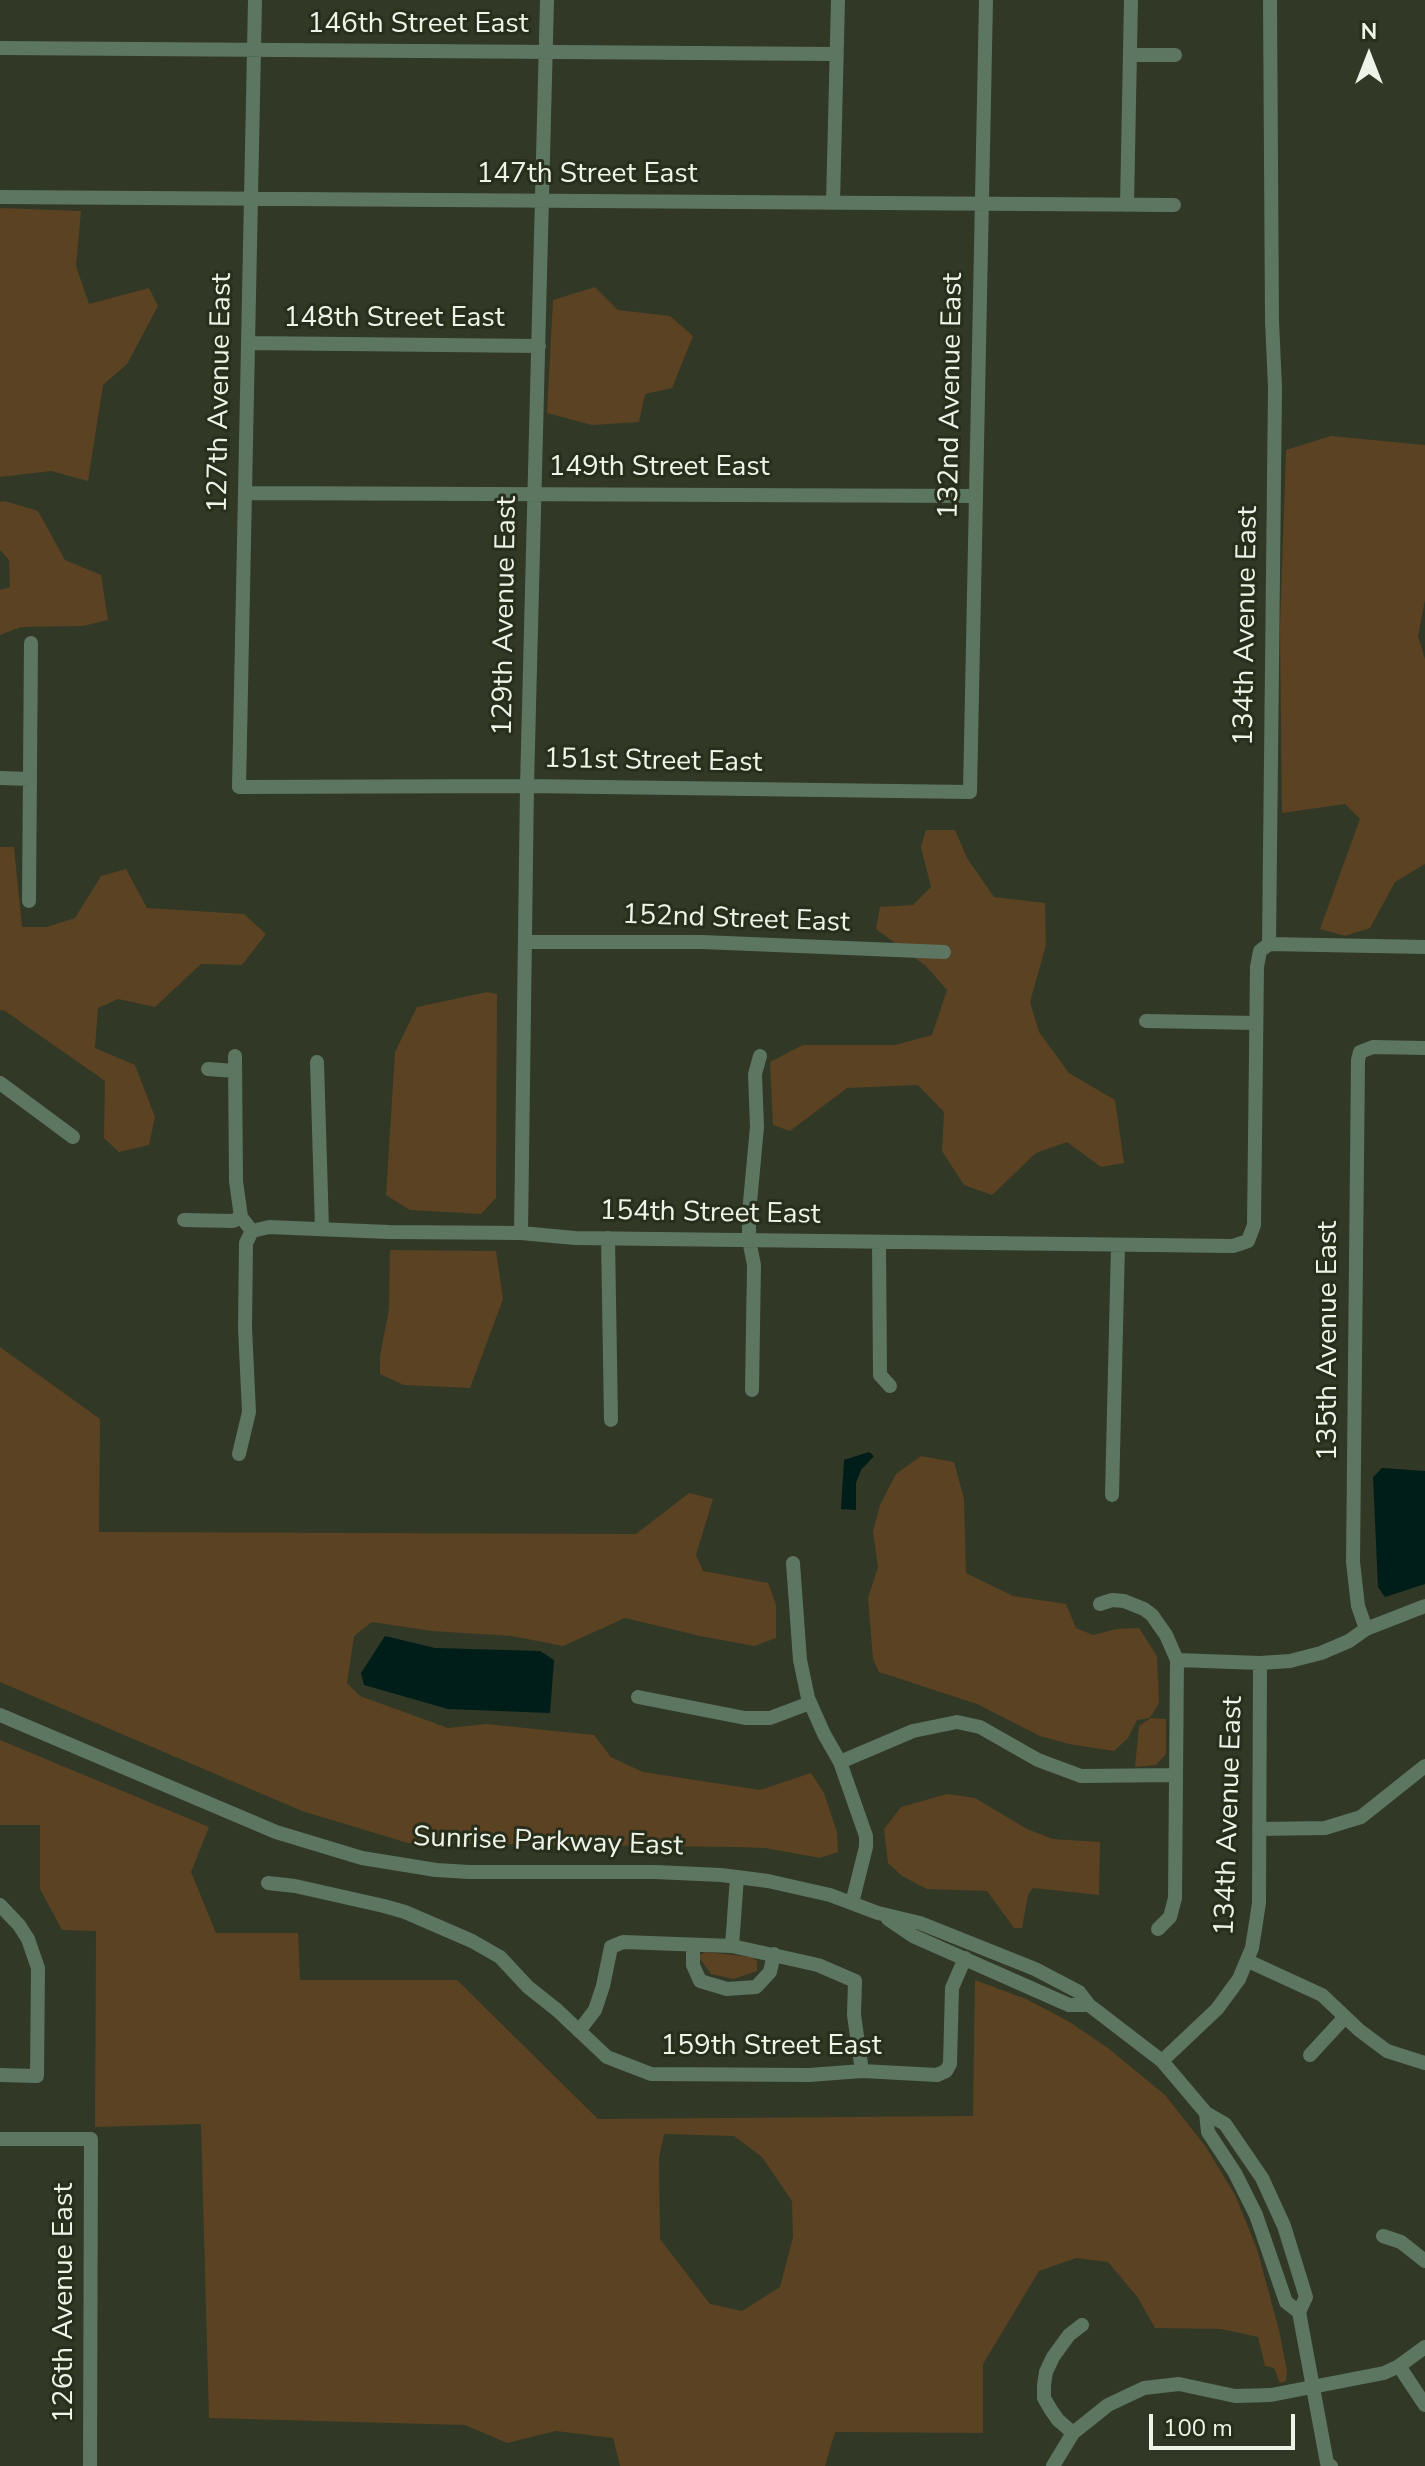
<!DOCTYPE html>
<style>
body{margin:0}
#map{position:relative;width:1425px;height:2466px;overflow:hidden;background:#313825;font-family:"Nunito Sans",sans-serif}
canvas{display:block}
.north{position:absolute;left:1329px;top:16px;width:80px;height:80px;-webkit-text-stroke:6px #272e1b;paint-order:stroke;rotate:0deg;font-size:22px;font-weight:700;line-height:32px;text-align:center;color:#eff4e8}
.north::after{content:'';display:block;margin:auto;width:28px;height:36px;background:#eff4e8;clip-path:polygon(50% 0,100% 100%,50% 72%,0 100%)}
.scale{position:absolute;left:1149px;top:2414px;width:146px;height:36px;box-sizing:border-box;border:4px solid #eff4e8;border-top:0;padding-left:10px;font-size:24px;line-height:28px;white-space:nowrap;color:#eff4e8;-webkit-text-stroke:6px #272e1b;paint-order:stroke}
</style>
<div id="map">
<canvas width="1425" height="2466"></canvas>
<div class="north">N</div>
<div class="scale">100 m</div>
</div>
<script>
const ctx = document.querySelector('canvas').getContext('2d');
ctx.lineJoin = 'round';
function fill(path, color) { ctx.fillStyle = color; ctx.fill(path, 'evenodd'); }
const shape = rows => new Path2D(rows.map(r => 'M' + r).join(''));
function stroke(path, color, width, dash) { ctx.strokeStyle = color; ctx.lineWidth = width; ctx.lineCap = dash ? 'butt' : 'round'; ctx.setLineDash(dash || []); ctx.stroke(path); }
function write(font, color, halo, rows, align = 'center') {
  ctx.font = font + ' "Nunito Sans",sans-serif'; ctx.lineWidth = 6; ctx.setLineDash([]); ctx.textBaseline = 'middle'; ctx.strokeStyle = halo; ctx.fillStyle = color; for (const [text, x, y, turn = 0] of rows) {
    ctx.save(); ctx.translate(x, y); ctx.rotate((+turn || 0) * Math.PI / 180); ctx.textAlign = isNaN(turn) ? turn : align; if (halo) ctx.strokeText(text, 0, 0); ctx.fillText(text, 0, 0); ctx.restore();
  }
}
fill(shape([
 [0,208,81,211,76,266,89,304,149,288,158,306,127,364,103,385,88,481,51,471,0,477],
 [595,287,618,310,670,316,693,336,672,388,645,394,639,422,592,425,547,413,553,300],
 [1331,436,1425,445,1425,600,1418,636,1425,659,1425,864,1395,882,1370,928,1345,936,1320,929,1360,819,1345,804,1282,813,1280,629,1286,450],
 [5,501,38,511,65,560,101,575,108,620,83,626,21,627,0,635,0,590,10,587,9,560,0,550,0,502],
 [926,830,955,830,967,858,994,897,1045,903,1046,945,1030,1002,1039,1032,1069,1073,1115,1100,1124,1163,1101,1167,1067,1142,1036,1153,992,1195,964,1185,942,1151,944,1112,918,1085,847,1088,790,1131,773,1125,770,1062,803,1045,895,1045,932,1035,947,990,926,966,876,929,880,907,913,905,931,887,921,847],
 [0,847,14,847,22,927,47,927,75,918,101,876,126,869,147,908,244,914,266,934,242,965,201,964,155,1007,118,999,98,1008,95,1048,135,1065,155,1117,149,1145,119,1152,104,1138,105,1081,5,1011,0,1010],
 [487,992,497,994,496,1198,481,1214,410,1210,386,1195,395,1052,417,1007],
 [390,1250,496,1251,503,1299,470,1388,404,1385,380,1374,380,1356,389,1309],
 [0,1347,100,1419,99,1532,636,1534,689,1493,713,1499,696,1555,703,1571,768,1583,776,1605,776,1638,754,1646,700,1636,625,1618,563,1646,512,1636,432,1631,372,1622,354,1636,347,1683,360,1696,448,1728,486,1724,594,1735,611,1757,643,1772,760,1790,811,1773,824,1793,837,1832,838,1852,820,1858,765,1848,735,1847,408,1843,302,1811,0,1682],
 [921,1456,954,1462,964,1499,966,1573,1013,1596,1066,1604,1076,1628,1093,1635,1116,1629,1139,1628,1157,1656,1159,1703,1150,1718,1137,1720,1128,1738,1114,1751,1069,1744,1040,1736,977,1704,879,1672,873,1659,868,1598,878,1567,873,1531,880,1505,896,1474],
 [1151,1718,1166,1719,1166,1754,1156,1765,1135,1767,1139,1726],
 [0,1740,209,1827,191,1872,216,1933,298,1933,300,1980,457,1980,598,2119,973,2116,975,1980,1026,1999,1068,2021,1108,2048,1165,2095,1206,2147,1235,2195,1257,2249,1279,2330,1287,2371,1286,2381,1280,2383,1274,2368,1265,2366,1258,2337,1221,2329,1155,2328,1138,2298,1108,2262,1076,2258,1039,2271,983,2364,983,2433,835,2432,825,2466,620,2466,613,2438,556,2431,507,2443,465,2425,209,2418,201,2124,95,2127,96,1931,62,1930,40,1889,40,1825,0,1825],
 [664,2134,734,2136,762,2157,792,2201,793,2237,780,2287,742,2311,710,2304,660,2239,659,2158],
 [947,1794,975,1798,1027,1829,1053,1839,1100,1842,1099,1895,1033,1888,1028,1895,1022,1928,1014,1928,987,1891,927,1889,902,1876,888,1863,884,1829,901,1807],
 [705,1952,752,1957,757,1961,757,1971,734,1979,711,1974,700,1959,700,1955]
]), '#5b4223');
fill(shape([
 [869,1452,874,1456,861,1470,856,1483,856,1510,841,1509,844,1460],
 [1382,1468,1425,1471,1425,1584,1385,1597,1378,1587,1373,1477],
 [385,1636,435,1648,540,1651,554,1660,550,1713,448,1709,364,1685,361,1673]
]), '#001e19');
stroke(shape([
 [255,0,239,787,527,786,970,792,986,0],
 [0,48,836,54],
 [1130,55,1175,55],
 [0,197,1174,205],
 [833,203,838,0],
 [1127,205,1131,0],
 [248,343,539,346],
 [245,493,976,496],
 [0,778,30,779],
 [29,901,31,643],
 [526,942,702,942,944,952],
 [1269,944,1275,387,1272,321,1270,0],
 [1269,944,1425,947],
 [1146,1021,1256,1023],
 [235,1056,236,1181,241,1217,252,1231,269,1227,389,1232,521,1233,575,1238,1233,1246,1248,1241,1254,1225,1257,967,1260,951,1269,944],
 [317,1062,322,1229],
 [208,1069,235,1071],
 [0,1083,73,1137],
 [184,1220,233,1221,241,1217],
 [521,1233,527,786,547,0],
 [608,1238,611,1420],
 [879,1244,880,1375,890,1386],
 [752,1390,754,1265,749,1240,749,1213,757,1127,755,1074,760,1056],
 [239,1454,249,1412,245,1328,246,1243,252,1231],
 [1112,1495,1118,1245],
 [793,1563,800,1660,808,1698,824,1734,840,1762,866,1836,866,1847,852,1903],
 [1100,1604,1112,1600,1124,1601,1144,1609,1152,1615,1166,1635,1177,1660,1175,1898,1170,1917,1158,1929],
 [1366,1629,1358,1606,1353,1562,1358,1060,1360,1052,1373,1047,1425,1048],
 [1177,1660,1260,1663,1290,1661,1321,1653,1349,1641,1366,1629,1425,1606],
 [638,1697,745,1718,770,1718,810,1703],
 [0,1715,276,1832,362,1858,436,1870,469,1872,655,1872,721,1875,768,1881,830,1895,878,1913,920,1923,1035,1969,1079,1992,1089,2005,1162,2061,1206,2113,1225,2124,1262,2178,1284,2226,1306,2297,1299,2312,1327,2463,1331,2466],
 [840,1762,913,1731,957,1722,980,1727,1038,1760,1081,1776,1175,1775],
 [1259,1829,1325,1828,1361,1817,1425,1766],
 [268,1883,295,1886,384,1906,405,1912,472,1941,500,1957,528,1987,557,2010,607,2057,651,2074,809,2075,862,2071,937,2075,946,2071,950,2064,952,1988,965,1958],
 [0,1905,19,1925,28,1939,38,1968,37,2076,0,2075],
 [888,1919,913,1936,1069,2005,1089,2005],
 [693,1945,693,1965,700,1981,727,1989,756,1987,770,1972,774,1954],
 [732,1946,737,1877],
 [1248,1961,1322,1995,1359,2030,1387,2051,1425,2063],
 [579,2031,595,2010,603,1986,611,1947,623,1942,732,1946,818,1965,855,1981,854,2015,862,2071],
 [1310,2055,1345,2017],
 [1162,2061,1217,2009,1239,1979,1252,1948,1259,1903,1260,1663],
 [1206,2113,1208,2132,1235,2173,1256,2215,1286,2302,1299,2312],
 [0,2139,91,2139,90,2466],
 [1383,2236,1401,2242,1425,2261],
 [1399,2366,1425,2405],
 [1073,2433,1058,2420,1051,2410,1044,2398,1044,2385,1046,2372,1053,2357,1069,2335,1082,2325],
 [1053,2466,1073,2433,1108,2405,1144,2388,1179,2384,1235,2396,1271,2395,1384,2373,1399,2366,1425,2347]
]), '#5c7662', 14);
write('28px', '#eff4e8', '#272e1b', [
 ["146th Street East",418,25],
 ["147th Street East",587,175],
 ["148th Street East",394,319],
 ["127th Avenue East",221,393,-89],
 ["132nd Avenue East",952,396,-89],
 ["149th Street East",659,468],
 ["129th Avenue East",506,616,-89],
 ["134th Avenue East",1247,626,-89],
 ["151st Street East",653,762,1],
 ["152nd Street East",736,920,2],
 ["154th Street East",710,1214,1],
 ["135th Avenue East",1329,1341,-90],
 ["134th Avenue East",1230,1816,-88],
 ["Sunrise Parkway East",548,1843,2],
 ["159th Street East",771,2047],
 ["126th Avenue East",65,2303,-90]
]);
</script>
